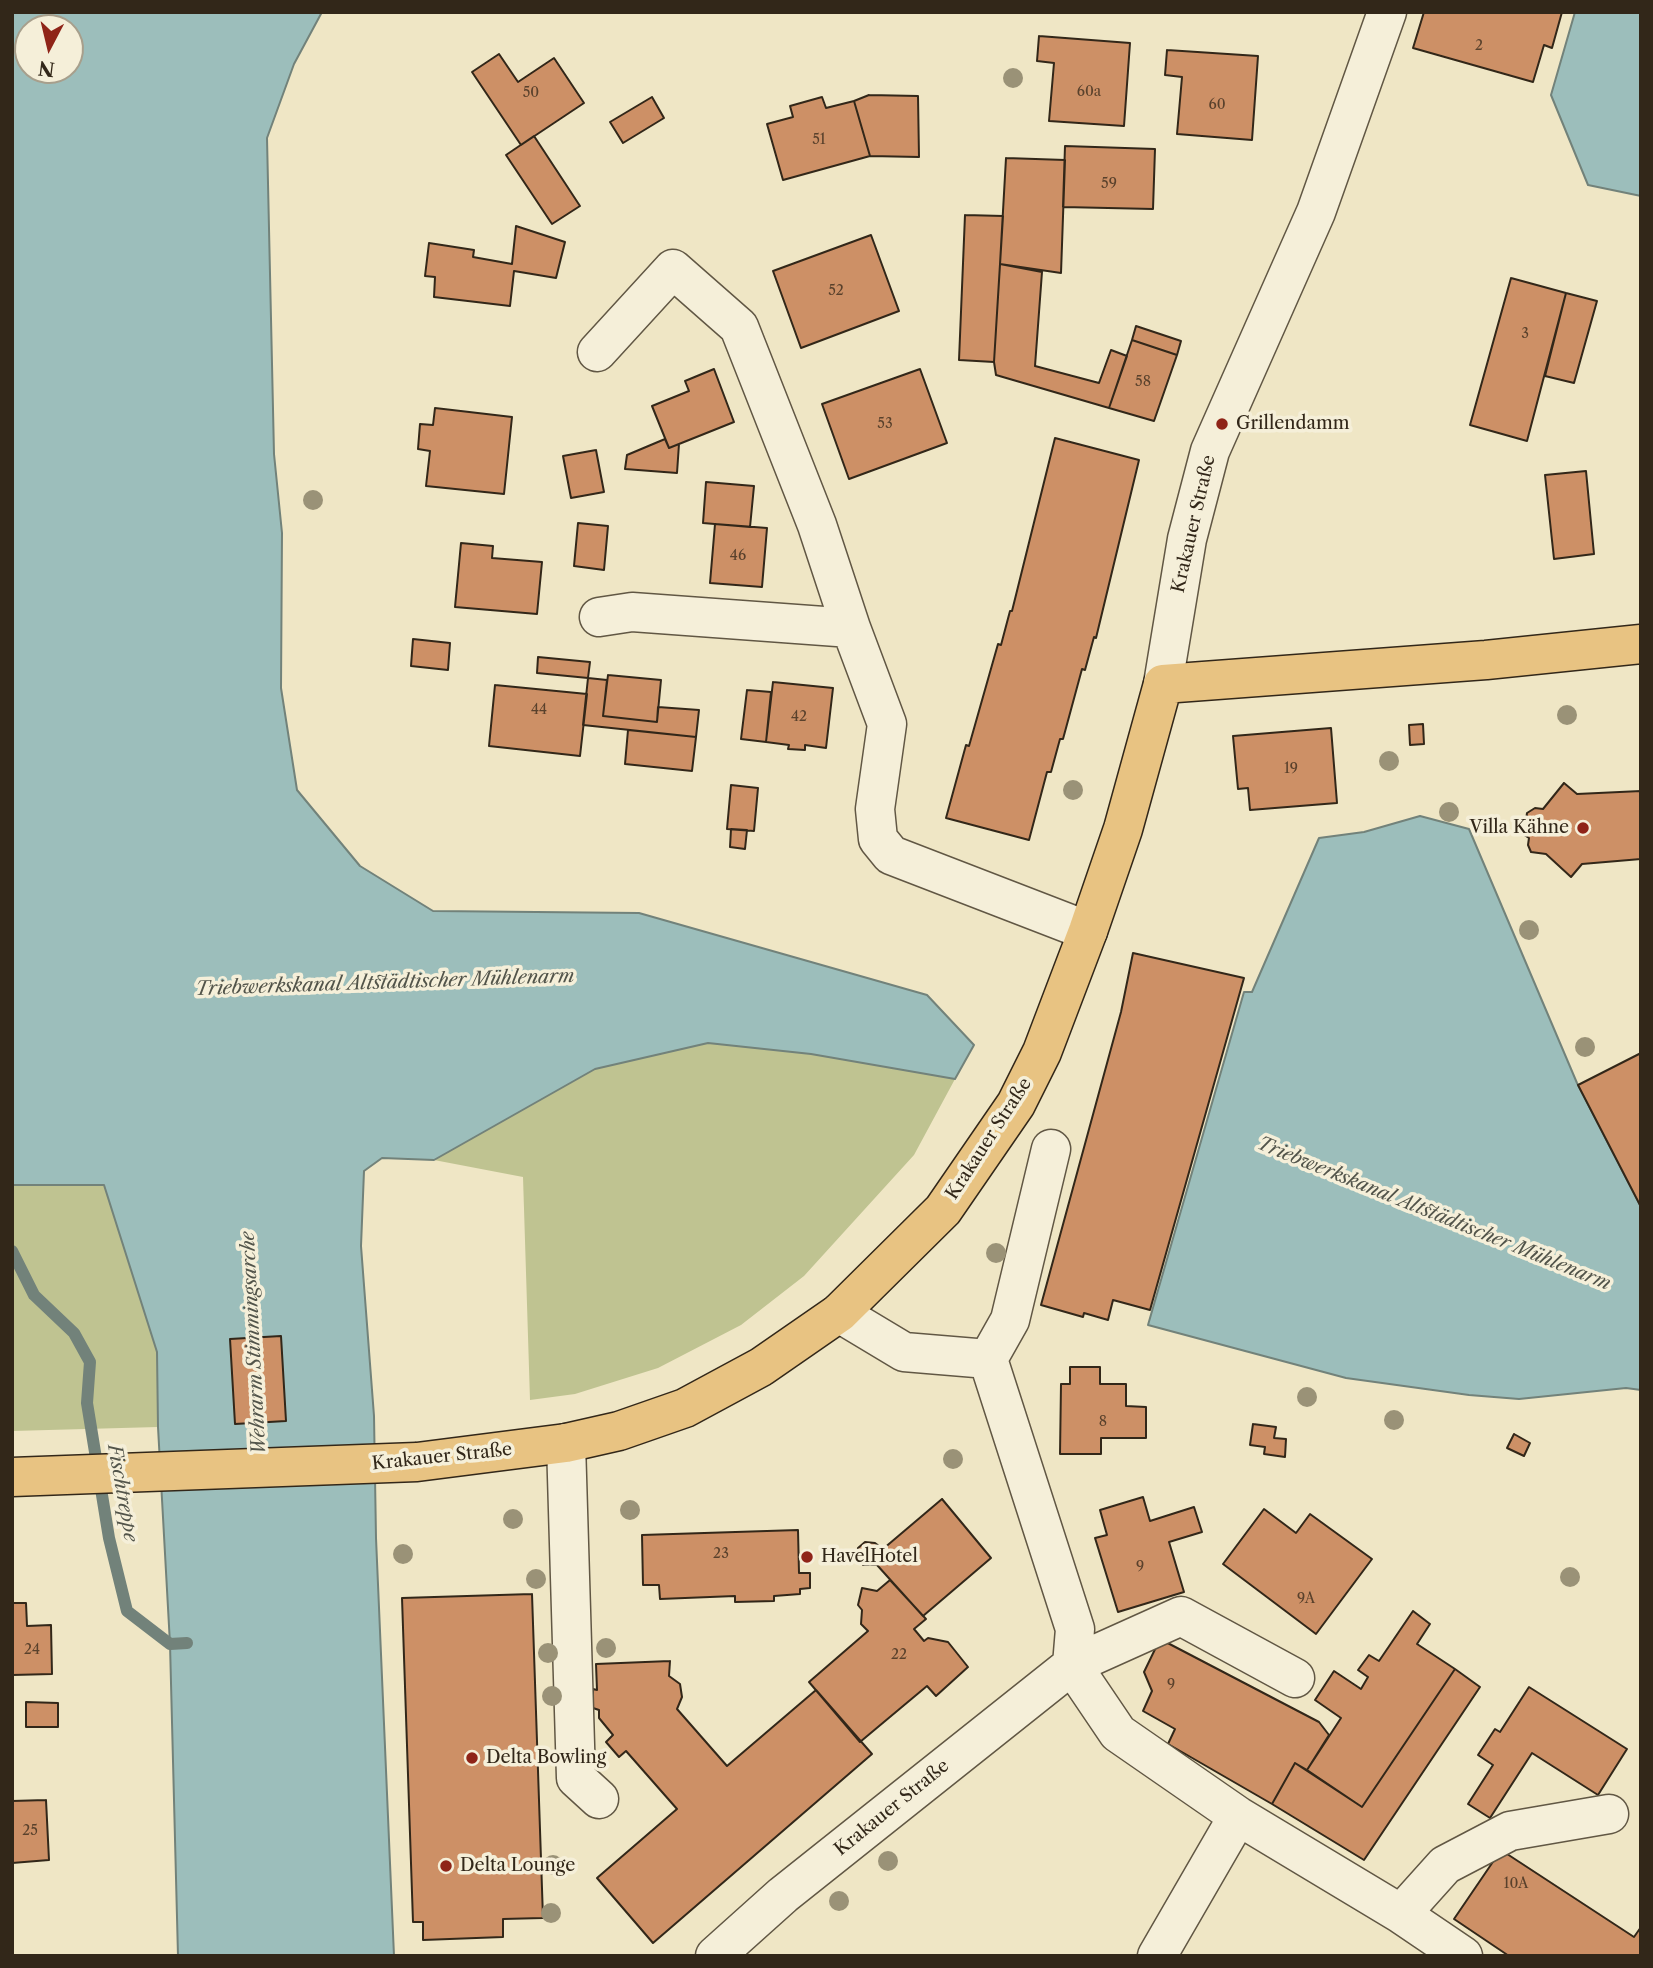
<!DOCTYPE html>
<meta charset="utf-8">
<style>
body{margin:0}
#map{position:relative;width:1653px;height:1968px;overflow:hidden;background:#efe6c5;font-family:"Libre Caslon Text",serif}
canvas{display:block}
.frame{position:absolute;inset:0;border:14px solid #322719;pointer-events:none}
.north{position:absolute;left:14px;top:14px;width:70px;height:70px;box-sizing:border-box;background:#f5efd9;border:2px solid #a79f8c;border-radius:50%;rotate:187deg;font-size:19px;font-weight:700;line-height:28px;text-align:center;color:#322719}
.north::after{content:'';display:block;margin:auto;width:24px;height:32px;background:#8f2418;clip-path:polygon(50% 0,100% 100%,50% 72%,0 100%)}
</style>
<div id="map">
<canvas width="1653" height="1968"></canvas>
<div class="frame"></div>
<div class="north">N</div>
</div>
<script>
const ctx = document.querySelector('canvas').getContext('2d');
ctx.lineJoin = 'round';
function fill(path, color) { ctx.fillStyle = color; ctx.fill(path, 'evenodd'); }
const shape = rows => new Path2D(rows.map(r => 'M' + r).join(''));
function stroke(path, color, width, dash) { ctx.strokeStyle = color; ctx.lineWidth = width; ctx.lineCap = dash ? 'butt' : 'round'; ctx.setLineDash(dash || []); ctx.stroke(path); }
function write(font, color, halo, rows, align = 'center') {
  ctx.font = font + ' "Libre Caslon Text",serif'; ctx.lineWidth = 7; ctx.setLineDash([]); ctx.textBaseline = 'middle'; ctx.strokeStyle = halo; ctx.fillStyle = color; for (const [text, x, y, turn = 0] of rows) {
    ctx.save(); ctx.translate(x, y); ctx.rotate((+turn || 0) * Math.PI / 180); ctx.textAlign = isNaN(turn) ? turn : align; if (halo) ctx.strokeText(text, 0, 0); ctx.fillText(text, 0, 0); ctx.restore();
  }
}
fill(shape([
 [708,1043,811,1054,955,1079,914,1155,804,1276,741,1325,658,1368,575,1394,530,1400,523,1177,434,1160,594,1069],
 [12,1185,104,1185,157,1352,158,1427,12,1431]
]), '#bfc391');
const water = shape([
 [12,12,322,12,294,64,267,138,274,454,282,533,281,688,297,790,360,866,433,911,639,913,927,995,974,1045,955,1079,811,1054,708,1043,595,1069,434,1160,382,1158,364,1171,361,1246,374,1416,376,1538,394,1956,178,1956,170,1644,158,1427,157,1352,104,1185,12,1185,12,12],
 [28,28,70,28,70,70,28,70,28,28],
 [1575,12,1641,12,1641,196,1588,185,1551,95,1575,12],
 [1420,816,1469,829,1577,1083,1641,1207,1641,1390,1626,1388,1519,1399,1469,1395,1346,1378,1148,1325,1244,992,1252,992,1319,838,1364,832,1420,816]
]);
fill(water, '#9cbebb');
stroke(water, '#72827a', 2);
stroke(shape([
 [12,1251,34,1295,74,1333,90,1362,87,1403,109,1538,127,1611,170,1644,187,1643]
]), '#72827a', 12);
const building = shape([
 [1424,12,1562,12,1552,48,1544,45,1533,82,1413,48,1424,12],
 [1039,36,1130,43,1124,126,1049,121,1054,63,1037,61,1039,36],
 [1167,50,1258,56,1252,140,1177,134,1182,77,1165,75,1167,50],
 [499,54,518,82,554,58,584,103,521,145,472,72,499,54],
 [869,95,918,96,919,157,870,156,854,101,869,95],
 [652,97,664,118,623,143,610,122,652,97],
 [822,97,826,108,854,101,870,156,783,180,767,124,793,117,790,106,822,97],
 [534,136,580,206,552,224,506,155,534,136],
 [1065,146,1155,149,1153,209,1063,207,1065,146],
 [1006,158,1065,160,1061,273,1000,264,1006,158],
 [965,215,1003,216,994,362,959,360,965,215],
 [516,226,565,242,556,278,514,271,510,306,434,297,435,277,425,276,429,243,474,250,473,257,512,264,516,226],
 [871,235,899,311,801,348,773,271,871,235],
 [1000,264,1042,272,1035,366,1099,383,1111,350,1127,356,1109,408,996,375,994,362,1000,264],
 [1511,278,1566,293,1527,441,1470,425,1511,278],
 [1566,293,1597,301,1574,383,1545,376,1566,293],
 [1136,326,1181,341,1177,355,1132,340,1136,326],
 [1132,340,1177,355,1154,421,1109,408,1132,340],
 [714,369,734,422,669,448,652,406,689,391,685,381,714,369],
 [920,369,947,443,849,479,822,404,920,369],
 [435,408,512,417,504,494,426,486,430,451,418,449,420,424,433,425,435,408],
 [1055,438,1139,460,1096,638,1094,637,1085,670,1082,669,1063,739,1060,739,1051,772,1047,772,1029,840,946,818,966,745,969,746,998,644,1001,645,1010,611,1012,611,1055,438],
 [665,439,669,448,679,444,677,473,625,469,627,455,665,439],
 [596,450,604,492,571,498,563,456,596,450],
 [1586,471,1594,554,1554,559,1545,475,1586,471],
 [706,482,754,486,750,527,703,523,706,482],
 [578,523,608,526,604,570,574,566,578,523],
 [715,524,767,528,762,587,710,583,715,524],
 [461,543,493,546,492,558,542,562,537,614,455,607,461,543],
 [413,639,450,643,448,670,411,666,413,639],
 [538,657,590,662,588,678,537,673,538,657],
 [608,675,661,680,657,722,603,716,608,675],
 [588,678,607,680,603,716,657,722,658,707,699,710,696,737,583,725,588,678],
 [773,682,833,688,826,748,805,745,805,750,788,749,789,745,766,742,773,682],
 [495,685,587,694,580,756,489,746,495,685],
 [747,690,771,692,766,742,741,739,747,690],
 [1423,724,1424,744,1410,745,1409,725,1423,724],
 [1331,728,1337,803,1250,810,1248,788,1238,789,1233,736,1331,728],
 [628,730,696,737,692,771,625,764,628,730],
 [1564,783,1577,794,1641,791,1641,859,1582,864,1571,877,1546,854,1531,852,1528,845,1529,838,1521,833,1529,824,1526,820,1527,813,1535,808,1543,809,1564,783],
 [731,785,758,788,754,831,727,829,731,785],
 [731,829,747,830,745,849,730,847,731,829],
 [1133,953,1244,978,1150,1310,1113,1300,1108,1320,1084,1313,1083,1317,1041,1305,1121,1012,1133,953],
 [1641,1053,1641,1207,1578,1085,1641,1053],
 [281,1336,286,1421,235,1424,230,1339,281,1336],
 [1070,1367,1100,1367,1100,1384,1126,1384,1126,1406,1146,1407,1146,1438,1101,1438,1101,1454,1060,1454,1061,1384,1070,1384,1070,1367],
 [1253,1424,1276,1427,1274,1438,1286,1439,1285,1457,1264,1454,1265,1447,1250,1445,1253,1424],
 [1514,1434,1530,1443,1524,1456,1507,1448,1514,1434],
 [1143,1497,1150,1521,1194,1507,1202,1532,1169,1542,1184,1592,1118,1612,1095,1538,1107,1535,1100,1510,1143,1497],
 [942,1499,991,1558,923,1616,877,1565,863,1565,857,1557,858,1548,865,1542,875,1543,883,1549,942,1499],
 [1264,1509,1296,1533,1310,1514,1372,1559,1316,1634,1223,1564,1264,1509],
 [798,1530,799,1573,810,1573,810,1588,800,1589,800,1594,774,1596,774,1601,735,1602,735,1596,660,1599,659,1585,643,1585,642,1535,798,1530],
 [890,1580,926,1619,914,1629,924,1641,928,1638,948,1642,968,1667,936,1696,927,1686,860,1742,809,1682,868,1631,861,1624,862,1610,858,1605,862,1588,877,1591,890,1580],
 [532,1594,543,1918,503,1919,503,1937,423,1940,423,1922,413,1922,402,1598,532,1594],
 [12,1603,26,1603,27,1626,51,1625,52,1674,12,1675,12,1603],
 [1413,1611,1430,1624,1417,1644,1455,1669,1362,1807,1307,1770,1341,1718,1315,1700,1334,1671,1361,1689,1368,1677,1358,1670,1369,1655,1379,1661,1413,1611],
 [1160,1639,1319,1722,1329,1735,1307,1770,1295,1763,1272,1804,1168,1744,1175,1729,1143,1711,1152,1691,1144,1672,1160,1639],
 [670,1661,669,1676,680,1684,682,1697,677,1709,727,1766,816,1690,872,1754,653,1943,597,1878,677,1809,626,1751,619,1757,606,1742,613,1735,599,1718,599,1710,593,1708,593,1689,597,1690,596,1664,670,1661],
 [1455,1669,1480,1687,1364,1860,1272,1804,1295,1763,1362,1807,1455,1669],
 [1529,1687,1627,1749,1598,1795,1532,1753,1490,1818,1468,1804,1493,1765,1478,1755,1495,1729,1500,1732,1529,1687],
 [26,1702,58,1703,58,1727,26,1727,26,1702],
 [46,1800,49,1860,12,1863,12,1801,46,1800],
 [1501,1850,1634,1937,1641,1927,1641,1956,1509,1956,1454,1919,1501,1850]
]);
fill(building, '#cd9066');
stroke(building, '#322719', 2);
const minor = shape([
 [597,352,673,269,739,327,817,525,851,628,887,724,875,809,878,839,891,855,1088,931],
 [599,617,632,612,851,628],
 [1163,684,1187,539,1210,451,1316,212,1387,12],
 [839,1313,904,1352,988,1359],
 [566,1443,576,1778,599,1799],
 [1295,1678,1181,1616,1072,1665,1118,1733,1238,1816,1401,1914,1463,1956],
 [1401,1914,1445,1865,1510,1831,1609,1814],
 [715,1956,783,1895,1072,1665,1075,1629,988,1359,1010,1320,1051,1149],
 [1157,1956,1238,1816]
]);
const major = shape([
 [12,1477,417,1462,566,1443,619,1431,685,1408,761,1367,839,1313,943,1210,1016,1104,1042,1052,1088,931,1123,829,1163,684,1486,660,1641,644]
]);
stroke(minor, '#615744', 41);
stroke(major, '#322719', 41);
stroke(minor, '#f5efd9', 38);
stroke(major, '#e8c382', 38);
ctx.fillStyle = '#9a9277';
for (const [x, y] of [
 [1013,78],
 [313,500],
 [1567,715],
 [1389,761],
 [1073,790],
 [1449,812],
 [1529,930],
 [1585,1047],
 [996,1253],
 [1307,1397],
 [1394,1420],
 [953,1459],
 [630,1510],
 [513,1519],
 [403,1554],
 [1570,1577],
 [536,1579],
 [606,1648],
 [548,1653],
 [552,1696],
 [888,1861],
 [553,1865],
 [839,1901],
 [551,1913]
]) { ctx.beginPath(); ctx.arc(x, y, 10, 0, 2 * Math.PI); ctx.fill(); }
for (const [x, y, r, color] of [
 [1222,424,7,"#8f2418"],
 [1583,828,7,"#8f2418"],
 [807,1557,7,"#8f2418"],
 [472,1758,7,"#8f2418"],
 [446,1866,7,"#8f2418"]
]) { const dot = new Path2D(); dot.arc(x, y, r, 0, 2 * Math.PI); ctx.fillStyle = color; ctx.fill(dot); stroke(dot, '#f5efd9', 2.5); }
write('14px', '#59412c', null, [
 ["2",1479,46],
 ["60a",1089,92],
 ["50",531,93],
 ["60",1217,105],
 ["51",819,140],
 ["59",1109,184],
 ["52",836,291],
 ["3",1525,334],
 ["58",1143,382],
 ["53",885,424],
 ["46",738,556],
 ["44",539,710],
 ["42",799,717],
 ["19",1291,769],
 ["8",1103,1422],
 ["23",721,1554],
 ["9",1140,1567],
 ["9A",1306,1599],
 ["24",32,1650],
 ["22",899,1655],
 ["9",1171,1685],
 ["25",30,1831],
 ["10A",1516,1884]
]);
write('18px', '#322719', '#f5efd9', [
 ["Grillendamm",1236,424],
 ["Villa Kähne",1569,828,"right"],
 ["HavelHotel",821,1557],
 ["Delta Bowling",486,1758],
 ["Delta Lounge",460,1866]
], 'left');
write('18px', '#322719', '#f5efd9', [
 ["Krakauer Straße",1194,524,-77],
 ["Krakauer Straße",989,1139,-57],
 ["Krakauer Straße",442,1457,-6],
 ["Krakauer Straße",892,1808,-39]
]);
write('italic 19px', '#52544a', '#f5efd9', [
 ["Triebwerkskanal Altstädtischer Mühlenarm",385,983,-2],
 ["Triebwerkskanal Altstädtischer Mühlenarm",1434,1214,22],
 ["Wehrarm Stimmingsarche",254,1343,-93],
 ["Fischtreppe",122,1493,80]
]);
</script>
